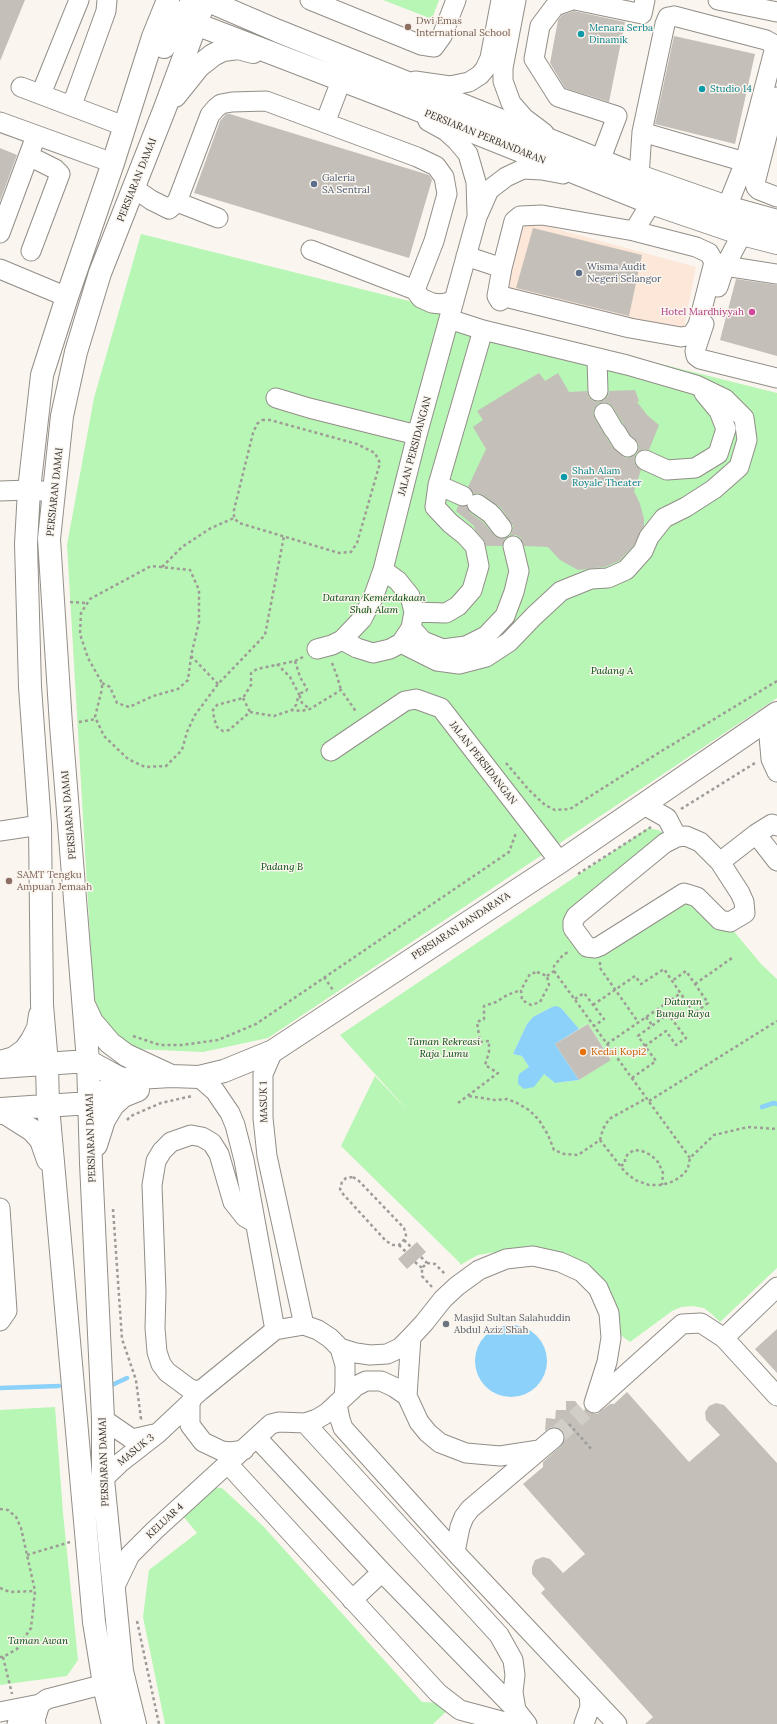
<!DOCTYPE html>
<style>
body{margin:0}
canvas{display:block;background:#faf5ee}
</style>
<canvas width="777" height="1724"></canvas>
<script>
const ctx = document.querySelector('canvas').getContext('2d');
ctx.lineJoin = 'round';
function fill(path, color) { ctx.fillStyle = color; ctx.fill(path, 'evenodd'); }
const shape = rows => new Path2D(rows.map(r => 'M' + r).join(''));
function stroke(path, color, width, dash) { ctx.strokeStyle = color; ctx.lineWidth = width; ctx.lineCap = dash ? 'butt' : 'round'; ctx.setLineDash(dash || []); ctx.stroke(path); }
function write(font, color, halo, rows, align = 'center') {
  ctx.font = font + ' Lora,serif'; ctx.lineWidth = 3; ctx.setLineDash([]); ctx.textBaseline = 'middle'; ctx.strokeStyle = halo; ctx.fillStyle = color; for (const [text, x, y, turn = 0] of rows) {
    ctx.save(); ctx.translate(x, y); ctx.rotate((+turn || 0) * Math.PI / 180); ctx.textAlign = isNaN(turn) ? turn : align; if (halo) ctx.strokeText(text, 0, 0); ctx.fillText(text, 0, 0); ctx.restore();
  }
}
fill(shape([
 [523,220,696,267,684,327,671,331,503,295]
]), '#fce7d9');
fill(shape([
 [383,0,439,0,432,19],
 [141,234,777,393,777,698,268,1038,203,1052,135,1049,95,1021,67,545,94,398],
 [648,828,658,830,672,838,576,912,583,945,684,897,731,928,762,965,777,979,777,1268,720,1322,713,1315,704,1308,692,1306,681,1307,672,1311,630,1342,614,1330,603,1287,508,1250,478,1255,460,1265,460,1263,341,1146,375,1076,410,1113,340,1035],
 [552,1007,562,1009,579,1029,588,1024,611,1059,579,1080,555,1083,544,1074,529,1067,522,1056,513,1054,527,1024,533,1017],
 [55,1407,63,1513,78,1660,67,1676,0,1685,0,1410],
 [208,1487,222,1488,263,1526,422,1702,440,1703,449,1709,433,1724,165,1724,143,1617,149,1570,197,1533,179,1511]
]), '#b7f6b5');
fill(shape([
 [557,1006,562,1009,579,1029,555,1044,579,1080,555,1083,544,1074,534,1087,524,1089,518,1084,518,1079,519,1074,529,1067,522,1056,513,1054,527,1024,533,1017,552,1007],
 '475 1361a36 36 0 1 1 72 0a36 36 0 1 1-72 0Z'
]), '#8bd1fa');
stroke(shape([
 [762,1107,774,1103,777,1104],
 [112,1385,127,1378],
 [0,1388,59,1386]
]), '#8bd1fa', 4.5);
fill(shape([
 [0,0,25,0,0,61],
 [574,11,625,22,609,102,565,88,550,63,558,20,562,15],
 [674,36,755,54,735,144,655,124],
 [226,114,230,114,429,175,432,180,409,258,194,193,220,121],
 [0,148,17,155,0,201],
 [533,228,642,255,629,316,516,288],
 [736,279,777,285,777,356,720,340],
 [539,373,545,381,558,373,569,392,587,391,589,397,592,400,598,402,604,400,608,396,609,391,635,390,639,401,637,402,648,416,659,425,649,450,644,449,637,453,639,448,638,443,630,435,613,407,609,403,604,402,598,404,594,408,593,413,595,419,613,448,626,458,631,457,635,455,634,461,636,466,641,470,634,491,640,504,644,519,644,526,634,545,619,561,605,567,578,570,560,560,548,547,524,546,521,538,516,535,510,536,512,532,513,526,501,508,483,495,478,493,474,494,468,487,486,449,473,427,483,420,477,411],
 [458,506,467,506,470,513,483,522,494,535,498,538,505,538,502,546,486,546,483,539,475,530,474,526,456,511],
 [588,1024,611,1060,579,1080,555,1044],
 [417,1242,426,1252,407,1269,398,1259],
 [777,1329,777,1373,755,1349],
 [627,1392,689,1462,720,1435,706,1420,705,1412,709,1406,716,1403,724,1405,777,1463,777,1724,645,1724,653,1717,541,1593,545,1589,532,1574,532,1567,535,1560,543,1557,550,1559,563,1573,585,1554,523,1484,543,1467,543,1462,561,1446,564,1441,565,1436,563,1431,558,1428,552,1427,545,1431,546,1418,555,1419,556,1410,566,1410,566,1401,575,1401,584,1412,585,1408,590,1413,597,1414,610,1404,614,1404]
]), '#c4c0b9');
stroke(shape([
 [554,1438,584,1411]
]), '#d1cdc7', 19, [19, 10]);
const minor = shape([
 [310,0,421,45,434,47,442,36,456,0],
 [516,0,503,68,503,81,511,103,524,118,544,133],
 [572,0,555,6,540,26,534,59,558,97,617,116,600,161],
 [575,0,642,14,645,0],
 [718,0,777,12],
 [674,16,766,40,773,44,774,51,745,162,642,132,665,24,668,17,674,16],
 [415,81,450,86,469,82,480,75,485,69,490,58,501,0],
 [21,87,124,126],
 [41,94,79,0],
 [777,97,755,183,756,187,759,190,777,197],
 [72,105,106,11,107,0],
 [428,121,446,131,457,141,468,154,476,182,477,214],
 [0,122,113,163],
 [325,123,341,81],
 [29,156,55,169,60,174,31,251],
 [639,176,642,132],
 [134,188,151,200,169,209,177,202,210,115,216,108,221,104,232,102,266,101,417,157,436,166,444,177,447,194,434,241,415,290],
 [177,202,218,218],
 [727,207,745,162],
 [542,215,634,231,696,247,709,253,714,262,698,325,692,335,681,337,630,328,505,297,500,301,497,296,502,268,514,221,520,216,542,215],
 [634,231,651,203],
 [0,233,33,144],
 [311,250,415,290,421,298,432,303,441,304,454,301],
 [466,256,502,268],
 [725,266,777,274],
 [0,269,67,297],
 [718,287,725,266,742,234],
 [704,324,695,351,696,356,700,359,777,378],
 [597,359,598,391],
 [276,398,309,408,417,435],
 [604,413,614,430],
 [616,432,622,442,628,447],
 [645,460,667,470,695,468,718,454,726,429,719,411,704,393],
 [438,485,463,496],
 [0,491,29,490,54,492],
 [477,504,490,513],
 [492,515,502,528],
 [414,612,446,613,458,606,472,590,479,566,475,546,465,535,450,523,435,507,438,485,483,330],
 [411,628,423,641,443,649,466,646,486,636,505,616,514,592,519,571,513,546],
 [342,640,357,648,373,653,390,649,401,643,411,628,414,612,410,596,398,581,383,570],
 [401,643,437,661,459,664,486,657,509,642,534,616,561,591,591,579,608,578,626,570,643,551,649,537,664,518,686,507,714,489,739,467,747,440,744,418,725,399,696,385,627,365,483,330,449,319],
 [317,649,332,645,342,640,362,619,373,598,383,570,417,435,477,217,489,190,506,177,523,169,542,170,563,174],
 [771,716,769,736,771,759,777,772],
 [331,751,405,701,416,699,441,708,560,862],
 [644,805,667,818,677,837],
 [0,831,40,825],
 [756,834,777,861],
 [686,836,700,842,720,862,740,893,744,902,745,913,730,922,720,920,697,897,684,893,600,946,595,948,587,947,573,928,573,922,576,916,665,843,677,837,686,836],
 [720,862,756,834,772,824,777,826],
 [273,1051,263,1074,263,1118,267,1156,304,1325],
 [199,1077,215,1091,230,1113,235,1125,244,1160,275,1330],
 [0,1208,7,1311,0,1321],
 [724,1338,777,1287],
 [340,1348,345,1365,345,1385,344,1397],
 [200,1391,190,1389,167,1372,161,1364,157,1352,155,1328,156,1292,152,1185,156,1161,162,1151,171,1142,191,1135,202,1137,212,1143,219,1154,233,1202,245,1217,255,1223],
 [595,1402,682,1324,701,1323,724,1338,777,1396],
 [337,1404,340,1419,343,1428,455,1552,617,1724],
 [103,1419,132,1439,154,1434],
 [305,1423,499,1635,513,1660,515,1675,513,1692,516,1710,527,1724],
 [257,1438,382,1572,516,1710],
 [244,1450,231,1452,222,1451,203,1442,190,1425,190,1403,193,1397,200,1391,275,1330,304,1325,318,1330,330,1338,340,1348,356,1353,370,1355,387,1354,400,1348,411,1337],
 [539,1450,500,1456,466,1453,440,1443,428,1433,419,1422,407,1396,411,1337,424,1323,443,1299,457,1286,479,1270,506,1259,533,1256,560,1262,582,1272,598,1288,609,1313,611,1338,607,1362,594,1403],
 [228,1464,438,1693,460,1710,512,1724],
 [96,1486,121,1462,157,1434,190,1403],
 [455,1552,460,1527,464,1517,470,1509,554,1438],
 [115,1586,130,1555,155,1530,271,1424,279,1422,305,1423,317,1419,327,1413,356,1386,366,1381,381,1381,394,1387,407,1396],
 [352,1600,382,1572],
 [0,1712,40,1704],
 [17,1724,35,1720],
 [36,1724,35,1720,40,1704,47,1699,105,1684],
 [584,1724,590,1707,589,1694]
]);
const major = shape([
 [206,0,278,31,639,176,727,207,777,221],
 [196,24,391,99,651,203,742,234,777,243],
 [164,47,174,24,189,7,204,0],
 [175,96,199,66,213,55,223,50,238,48,253,52],
 [85,1007,92,1022,110,1043,126,1055,169,1075],
 [0,1062,14,1058,25,1050,32,1040,38,1028,40,1015],
 [0,1067,88,1061,121,1079],
 [0,1109,90,1103,121,1079,171,1076,199,1077,224,1071,273,1051,560,862,777,713],
 [0,1113,5,1113,32,1130,41,1140,48,1160],
 [96,1145,104,1120,113,1105,123,1096,138,1090],
 [113,1724,105,1690,94,1622,48,1106,47,1064,42,1005,40,825,30,687,26,544,29,490,42,375,67,297,113,163,153,37,168,0],
 [135,1724,122,1671,103,1479,103,1419,91,1163,88,1061,61,725,49,539,62,416,76,352,100,273,165,108,205,0]
]);
stroke(minor, '#928e88', 21);
stroke(major, '#928e88', 24);
stroke(shape([
 [262,420,270,420,357,444,375,453,380,463,357,543,351,552,339,553,239,523,234,518,234,510,253,433,257,424,262,420],
 [162,567,182,547,211,528,234,518],
 [70,602,87,603],
 [303,657,295,661,257,669,251,673,251,685,243,698,217,705,213,710,214,718,217,727,223,731,229,730,250,712,274,716,292,710,301,711,310,709,341,690,357,713],
 [295,661,300,677,307,689,306,691,299,694,302,703,310,709],
 [332,663,337,676,341,690],
 [277,664,290,677,299,694,296,705,292,710],
 [102,683,110,687,117,703,129,707,153,696,178,689,188,680,191,657],
 [218,684,191,656,199,622,199,590,190,570,151,566,90,599,81,613,80,634,88,658,102,683,102,689,95,717,104,736,128,759,145,767,166,766,182,750,187,732,195,715,218,684,265,635,284,536],
 [243,698,250,712],
 [79,722,96,719],
 [506,763,529,790,545,805,555,810,570,809,660,752,777,681],
 [681,809,755,763],
 [578,874,651,827],
 [600,962,600,968,638,1022],
 [554,971,690,1158],
 [537,972,547,976,549,985,540,1002,531,1005,522,1000,521,990,530,974,537,972],
 [547,976,554,971,554,966,563,955,570,951],
 [324,977,333,990],
 [695,984,732,958],
 [575,999,584,993,604,1019,594,1026],
 [593,1005,635,976,641,984,664,969,694,1013,708,1003,686,971,672,981],
 [646,1017,652,1025],
 [133,1036,160,1045,182,1045,218,1040,256,1024,509,852,516,833],
 [607,1044,681,993],
 [632,1078,656,1061,645,1046,638,1036,668,1014,686,1038,676,1045,666,1031,645,1046],
 [469,1096,495,1100,507,1099,517,1103,529,1110,539,1120,548,1135,554,1150,564,1154,578,1155,600,1140,625,1172,635,1180,649,1185,662,1185,674,1181,684,1174,688,1168,690,1158,714,1135,748,1127,777,1129],
 [649,1101,777,1021],
 [458,1103,498,1073,485,1065,489,1052,489,1041,480,1042,477,1022,484,1019,484,1006,496,1002,507,995,521,990],
 [127,1120,131,1116,161,1103,192,1096],
 [600,1140,603,1129,609,1119,647,1098],
 [621,1166,625,1163,625,1158,628,1154,634,1150,642,1151,651,1155,658,1162,663,1173,662,1185],
 [353,1177,359,1181,404,1228,406,1235,404,1240,399,1245,393,1245,386,1241,343,1194,340,1189,342,1182,346,1178,353,1177],
 [113,1209,122,1339,136,1380,141,1419,139,1421],
 [404,1240,411,1247],
 [399,1245,406,1252],
 [421,1257,427,1263],
 [415,1262,422,1268],
 [432,1287,422,1276,422,1268,427,1263,435,1264,445,1274],
 [569,1424,593,1451],
 [0,1509,8,1510,16,1517,21,1528,35,1591,31,1628,17,1649,3,1657,0,1657],
 [27,1555,70,1542],
 [0,1588,10,1592,35,1591],
 [137,1621,159,1724],
 [3,1657,12,1694]
]), '#9f9b96', 2.5, [3, 3]);
stroke(minor, '#fff', 19);
stroke(major, '#fff', 22);
for (const [x, y, r, color] of [
 [408,27,4,"#8d6e63"],
 [581,34,4,"#0f9aa8"],
 [702,89,4,"#0f9aa8"],
 [314,184,4,"#5c6f8a"],
 [579,273,4,"#5c6f8a"],
 [752,312,4,"#d1479c"],
 [564,477,4,"#0f9aa8"],
 [9,881,4,"#8d6e63"],
 [583,1052,4,"#e8710a"],
 [446,1324,4,"#6b7280"]
]) { const dot = new Path2D(); dot.arc(x, y, r, 0, 2 * Math.PI); ctx.fillStyle = color; ctx.fill(dot); stroke(dot, '#faf5ee', 1.5); }
write('10px', '#785e54', '#faf5ee', [
 ["Dwi Emas",416,21],
 ["International School",416,33],
 ["SAMT Tengku",17,875],
 ["Ampuan Jemaah",17,887]
], 'left');
write('10px', '#0d838f', '#faf5ee', [
 ["Menara Serba",589,28],
 ["Dinamik",589,40],
 ["Studio 14",710,89],
 ["Shah Alam",572,471],
 ["Royale Theater",572,483]
], 'left');
write('10px', '#2f2d2b', '#faf5ee', [
 ["PERSIARAN PERBANDARAN",485,137,22],
 ["PERSIARAN DAMAI",137,180,-68],
 ["JALAN PERSIDANGAN",415,446,-75],
 ["PERSIARAN DAMAI",55,492,-84],
 ["JALAN PERSIDANGAN",483,763,52],
 ["PERSIARAN DAMAI",69,815,-95],
 ["PERSIARAN BANDARAYA",461,926,-33],
 ["MASUK 1",264,1102,-91],
 ["PERSIARAN DAMAI",91,1138,-92],
 ["MASUK 3",136,1450,-39],
 ["PERSIARAN DAMAI",104,1462,-92],
 ["KELUAR 4",165,1521,-43]
]);
write('10px', '#4e5e75', '#faf5ee', [
 ["Galeria",322,178],
 ["SA Sentral",322,190],
 ["Wisma Audit",587,267],
 ["Negeri Selangor",587,279]
], 'left');
write('10px', '#b23c85', '#faf5ee', [
 ["Hotel Mardhiyyah",744,312]
], 'right');
write('italic 10px', '#004907', '#faf5ee', [
 ["Dataran Kemerdakaan",374,598],
 ["Shah Alam",374,610],
 ["Padang A",612,671],
 ["Padang B",282,867],
 ["Dataran",683,1002],
 ["Bunga Raya",683,1014],
 ["Taman Rekreasi",444,1042],
 ["Raja Lumu",444,1054],
 ["Taman Awan",38,1641]
]);
write('10px', '#c56008', '#faf5ee', [
 ["Kedai Kopi2",591,1052]
], 'left');
write('10px', '#5b616d', '#faf5ee', [
 ["Masjid Sultan Salahuddin",454,1318],
 ["Abdul Aziz Shah",454,1330]
], 'left');
</script>
